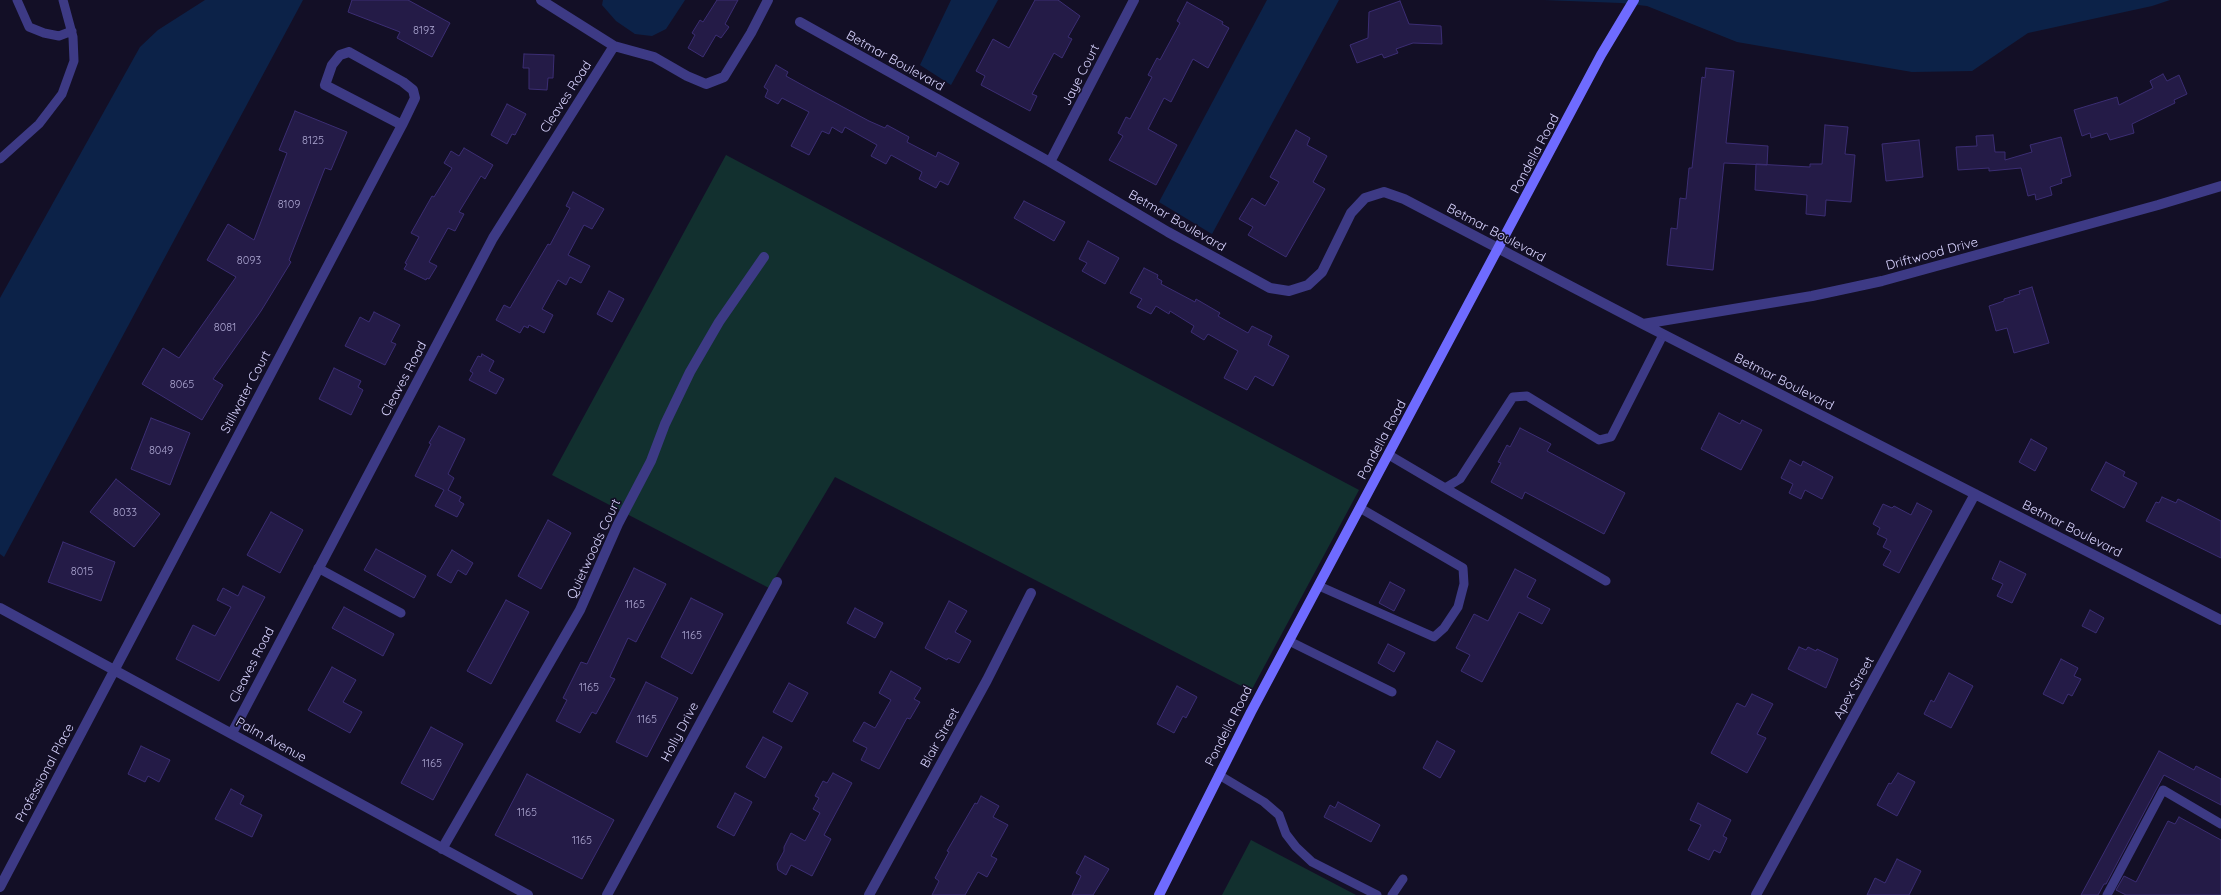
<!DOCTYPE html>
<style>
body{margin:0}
canvas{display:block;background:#130f26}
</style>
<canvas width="2221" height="895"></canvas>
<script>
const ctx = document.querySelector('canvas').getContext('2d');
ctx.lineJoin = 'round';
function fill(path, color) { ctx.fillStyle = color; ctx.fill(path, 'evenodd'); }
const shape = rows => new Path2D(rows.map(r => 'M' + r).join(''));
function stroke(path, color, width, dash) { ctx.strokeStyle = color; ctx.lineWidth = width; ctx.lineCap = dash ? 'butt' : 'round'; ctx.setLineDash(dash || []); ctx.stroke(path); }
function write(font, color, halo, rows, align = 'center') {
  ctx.font = font + ' Quicksand,sans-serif'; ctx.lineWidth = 3.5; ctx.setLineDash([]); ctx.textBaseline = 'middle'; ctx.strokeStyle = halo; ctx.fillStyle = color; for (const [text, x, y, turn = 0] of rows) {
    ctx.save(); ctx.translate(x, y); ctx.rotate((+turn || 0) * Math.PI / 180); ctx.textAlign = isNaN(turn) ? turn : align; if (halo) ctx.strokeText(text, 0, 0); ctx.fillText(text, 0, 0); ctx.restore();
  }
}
fill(shape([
 [726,155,1359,490,1251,691,835,477,769,588,552,475],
 [1251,840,1356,895,1222,895]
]), '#12302f');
fill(shape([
 [205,0,303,0,4,557,0,554,0,298,140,47,158,30],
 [603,0,685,0,666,29,652,36,635,34,616,21,602,5],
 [951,0,998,0,951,85,920,65],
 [1267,0,1339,0,1212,234,1159,202],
 [1544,0,2170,0,2152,6,2028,33,1972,71,1912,72,1737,42,1647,6,1621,3]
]), '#0c2248');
const building = shape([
 [352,0,408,0,450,23,432,57,397,38,400,32,348,12,352,0],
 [717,0,738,0,725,24,729,27,721,38,716,35,703,57,688,48,695,35,692,33,700,20,703,22,717,0],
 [1035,0,1058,0,1080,16,1068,37,1072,39,1062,58,1054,53,1032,94,1037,96,1030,111,981,85,985,76,976,71,993,39,1009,48,1035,0],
 [1400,1,1409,24,1441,26,1442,44,1413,43,1396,49,1398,53,1384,58,1382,54,1357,63,1350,45,1368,38,1369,12,1400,1],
 [1187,2,1223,22,1222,24,1229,28,1208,68,1193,59,1171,102,1164,98,1148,129,1177,145,1156,185,1109,160,1123,136,1118,133,1126,117,1130,119,1152,77,1148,75,1157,58,1160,60,1180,23,1177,21,1187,2],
 [524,54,554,55,553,78,548,78,547,90,529,89,529,68,523,68,524,54],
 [776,65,788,72,786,76,815,92,869,121,885,128,887,125,909,137,907,142,936,157,938,152,959,163,948,185,940,181,936,188,919,179,922,172,891,155,886,164,871,156,877,145,845,127,842,133,832,127,829,134,822,131,809,155,791,146,809,112,782,98,778,104,765,97,768,90,764,87,776,65],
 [1706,68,1734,71,1726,143,1768,146,1767,165,1724,163,1713,270,1667,265,1671,228,1677,229,1680,198,1686,199,1689,168,1692,168,1702,77,1705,78,1706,68],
 [2163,74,2167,81,2179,75,2187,94,2174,100,2175,103,2132,124,2134,133,2110,140,2107,133,2091,138,2090,133,2082,136,2074,110,2117,97,2119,105,2153,88,2150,81,2163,74],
 [507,104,526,114,515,135,512,134,507,144,491,135,507,104],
 [295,111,347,132,331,170,325,168,289,260,291,262,261,311,213,379,223,385,202,420,142,384,163,348,179,358,236,277,207,260,228,224,254,240,287,153,279,150,295,111],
 [1825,125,1848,127,1845,154,1855,155,1851,202,1826,200,1825,216,1806,214,1807,195,1755,190,1756,164,1810,167,1810,164,1822,164,1825,125],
 [1296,130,1310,138,1307,145,1327,156,1313,182,1325,189,1286,257,1248,235,1253,227,1239,219,1252,198,1265,206,1279,182,1270,177,1296,130],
 [1993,135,1995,152,2005,152,2005,160,2032,152,2030,145,2061,137,2071,176,2061,179,2062,183,2050,187,2052,195,2036,200,2035,194,2028,196,2021,168,1989,171,1989,168,1958,170,1956,147,1977,146,1976,136,1993,135],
 [1919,140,1923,177,1886,181,1882,144,1919,140],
 [464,148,493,165,485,179,481,176,459,212,464,214,455,231,448,228,429,262,437,266,429,279,427,278,426,280,404,269,407,264,405,263,419,237,411,233,432,196,434,197,452,168,444,163,451,151,459,156,464,148],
 [573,192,604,209,592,229,584,225,568,255,590,266,581,283,570,277,566,285,558,280,542,309,553,315,544,333,529,325,528,328,524,326,520,333,496,320,504,305,510,308,548,244,550,245,570,208,566,206,573,192],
 [1024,201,1065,222,1054,241,1014,218,1024,201],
 [1088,241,1119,258,1105,284,1082,271,1087,263,1079,259,1088,241],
 [1144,268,1158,275,1157,278,1162,281,1161,284,1195,302,1196,299,1220,313,1218,316,1248,333,1252,326,1272,336,1268,345,1289,356,1273,386,1255,376,1247,390,1224,378,1238,351,1208,334,1204,340,1191,332,1194,326,1170,311,1169,314,1156,306,1151,314,1137,307,1142,299,1130,293,1144,268],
 [2032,287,2049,343,2014,353,2007,328,1996,331,1989,306,2004,301,2004,299,2020,294,2019,291,2032,287],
 [609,291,624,299,612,322,597,314,609,291],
 [374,312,400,325,391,342,396,344,385,365,345,346,360,317,369,322,374,312],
 [482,354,494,361,489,371,504,379,496,394,469,380,473,373,470,371,478,356,481,357,482,354],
 [334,368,361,381,358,387,363,390,351,415,319,399,334,368],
 [1719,413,1740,424,1742,420,1762,430,1741,470,1701,449,1719,413],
 [151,418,190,433,170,485,131,469,151,418],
 [439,426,465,439,448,474,454,478,448,490,461,497,459,501,464,504,457,517,435,506,444,490,415,476,431,444,429,443,439,426],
 [1520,428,1551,444,1547,451,1625,493,1604,534,1525,492,1522,499,1491,482,1501,463,1498,462,1507,445,1510,447,1520,428],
 [2031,439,2047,448,2035,471,2019,462,2031,439],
 [1790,460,1801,466,1803,461,1833,477,1822,499,1805,490,1801,499,1789,493,1793,484,1781,478,1790,460],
 [2106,462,2125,472,2123,476,2137,483,2124,508,2091,490,2106,462],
 [116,479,160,514,134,547,90,512,116,479],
 [2162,497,2176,503,2178,499,2221,521,2221,558,2146,521,2156,502,2159,503,2162,497],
 [1917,503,1932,511,1899,573,1883,565,1891,551,1883,547,1887,539,1877,534,1880,528,1873,524,1883,504,1892,508,1894,506,1911,515,1917,503],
 [271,512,303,530,280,573,247,555,271,512],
 [548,520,571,533,541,589,518,576,548,520],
 [63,542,115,562,101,601,48,582,63,542],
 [376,549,426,576,414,598,364,570,376,549],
 [452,550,473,563,466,575,458,570,451,583,437,575,452,550],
 [2000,561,2026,574,2012,603,1997,596,2003,584,1992,579,2000,561],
 [634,568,666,584,636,642,628,638,610,677,615,679,596,714,592,712,580,733,556,721,567,700,563,698,581,662,587,664,634,568],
 [1515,569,1536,580,1527,597,1550,609,1542,624,1519,612,1482,682,1461,671,1470,655,1456,648,1474,614,1488,621,1515,569],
 [1390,582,1405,590,1394,611,1379,603,1390,582],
 [243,586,265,597,219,681,176,659,193,625,215,636,231,607,217,600,223,588,238,596,243,586],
 [691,598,723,614,692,674,661,657,691,598],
 [506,600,529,612,491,684,467,671,506,600],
 [949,601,967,611,955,632,971,641,959,663,948,658,947,660,925,648,949,601],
 [344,607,394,634,383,656,332,628,344,607],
 [855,608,883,623,875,638,847,623,855,608],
 [2090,610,2104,618,2096,633,2082,626,2090,610],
 [1388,644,1405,653,1394,672,1378,663,1388,644],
 [1799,647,1806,650,1808,647,1816,651,1817,649,1838,659,1826,688,1788,669,1799,647],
 [2061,659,2078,668,2074,676,2081,679,2072,696,2068,694,2063,704,2043,694,2061,659],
 [332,667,356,680,343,702,362,712,350,733,308,710,332,667],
 [891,671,921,688,914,699,920,702,910,719,907,718,879,769,861,760,867,748,853,741,864,722,875,728,891,700,879,693,891,671],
 [1949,673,1973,686,1951,728,1924,714,1931,700,1934,702,1949,673],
 [646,682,678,698,647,757,616,742,646,682],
 [789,683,808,693,792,722,773,712,789,683],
 [1177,686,1197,697,1186,718,1183,716,1174,733,1157,724,1177,686],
 [1752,694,1773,704,1757,734,1766,738,1747,773,1711,753,1737,703,1745,707,1752,694],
 [431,727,463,744,433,800,401,783,431,727],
 [763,737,782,747,765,778,746,767,763,737],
 [1437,741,1455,751,1440,778,1423,768,1437,741],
 [141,746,170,760,159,782,148,776,145,782,128,774,141,746],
 [2159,751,2194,770,2196,766,2221,779,2221,805,2164,775,2106,884,2104,884,2098,895,2081,895,2159,751],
 [833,773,852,783,824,835,831,839,812,876,791,865,786,875,778,870,777,864,784,851,784,847,791,833,805,841,820,813,813,809,819,798,815,796,823,781,827,783,833,773],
 [1898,773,1915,782,1897,816,1877,805,1889,783,1891,784,1898,773],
 [527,774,614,820,582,879,495,835,527,774],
 [231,789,244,796,240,804,262,815,252,837,215,819,231,789],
 [735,793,752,802,734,836,717,827,735,793],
 [981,796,999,806,993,817,1008,825,991,856,997,859,987,877,978,872,965,895,932,895,939,881,935,878,949,852,947,851,975,803,977,804,981,796],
 [1338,802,1380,825,1371,842,1324,817,1330,805,1335,808,1338,802],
 [1698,803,1731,820,1723,836,1727,838,1720,853,1714,850,1709,860,1688,850,1701,825,1690,820,1698,803],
 [2179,817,2221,840,2221,895,2126,895,2116,890,2124,876,2136,882,2168,821,2175,824,2179,817],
 [1085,856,1109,869,1093,895,1072,895,1081,876,1076,873,1085,856],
 [1897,859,1921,871,1909,895,1867,895,1875,878,1885,883,1897,859]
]);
fill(building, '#241b47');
stroke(building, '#3b2d73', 1);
stroke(shape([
 [17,0,29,27,44,33,59,36,72,31],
 [0,159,39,124,62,94,74,61,73,37,63,0],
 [1389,455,1445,488,1460,479,1513,397,1527,396,1599,440,1611,437,1663,335],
 [1445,488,1606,581],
 [318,568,401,613],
 [1319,586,1434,637,1444,628,1458,607,1464,584,1463,568,1360,508],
 [1289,641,1392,692],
 [1219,775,1264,802,1279,815,1286,834,1296,847,1312,862,1377,895],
 [1392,895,1403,879],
 [2107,895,2163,790,2221,824]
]), '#3d3a85', 9);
stroke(shape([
 [541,0,614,46,654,57,687,76,706,84,724,77,751,33,768,0],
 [800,22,1050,162,1168,232,1270,288,1289,291,1308,285,1322,272,1351,213,1365,198,1384,192,1404,199,1643,324,2221,620],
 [349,52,403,82,413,90,415,98,402,125,325,85,332,65,340,55,349,52],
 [1050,162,1134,0],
 [1643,324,1812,296,1882,281,2158,205,2221,186],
 [0,608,528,895],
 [232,733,493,238,614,46],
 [442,849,580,610,618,524,651,461,665,424,690,372,719,322,764,257],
 [0,887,402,125],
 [607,895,777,582],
 [869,895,987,680,1031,593],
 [1756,895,1975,494]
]), '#3d3a85', 10);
stroke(shape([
 [1159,895,1251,712,1601,55,1634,0]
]), '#6f6bff', 10);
write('11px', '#aca6d1', null, [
 ["8193",424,31],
 ["8125",313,141],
 ["8109",289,205],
 ["8093",249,261],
 ["8081",225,328],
 ["8065",182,385],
 ["8049",161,451],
 ["8033",125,513],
 ["8015",82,572],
 ["1165",635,605],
 ["1165",692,636],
 ["1165",589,688],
 ["1165",647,720],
 ["1165",432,764],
 ["1165",527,813],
 ["1165",582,841]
]);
write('13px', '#d9d4ff', '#130f26', [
 ["Betmar Boulevard",895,61,29],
 ["Jaye Court",1081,75,-63],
 ["Cleaves Road",566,97,-57],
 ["Pondella Road",1535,154,-62],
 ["Betmar Boulevard",1177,221,30],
 ["Betmar Boulevard",1496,233,28],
 ["Driftwood Drive",1932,254,-15],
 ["Cleaves Road",404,379,-62],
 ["Betmar Boulevard",1784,382,27],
 ["Stillwater Court",246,392,-62],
 ["Pondella Road",1382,440,-62],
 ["Betmar Boulevard",2072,529,27],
 ["Quietwoods Court",594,549,-65],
 ["Cleaves Road",252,665,-63],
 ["Apex Street",1854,688,-61],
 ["Pondella Road",1229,726,-63],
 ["Holly Drive",680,732,-62],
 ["Blair Street",940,738,-61],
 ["Palm Avenue",271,740,29],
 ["Professional Place",45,773,-62]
]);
</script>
